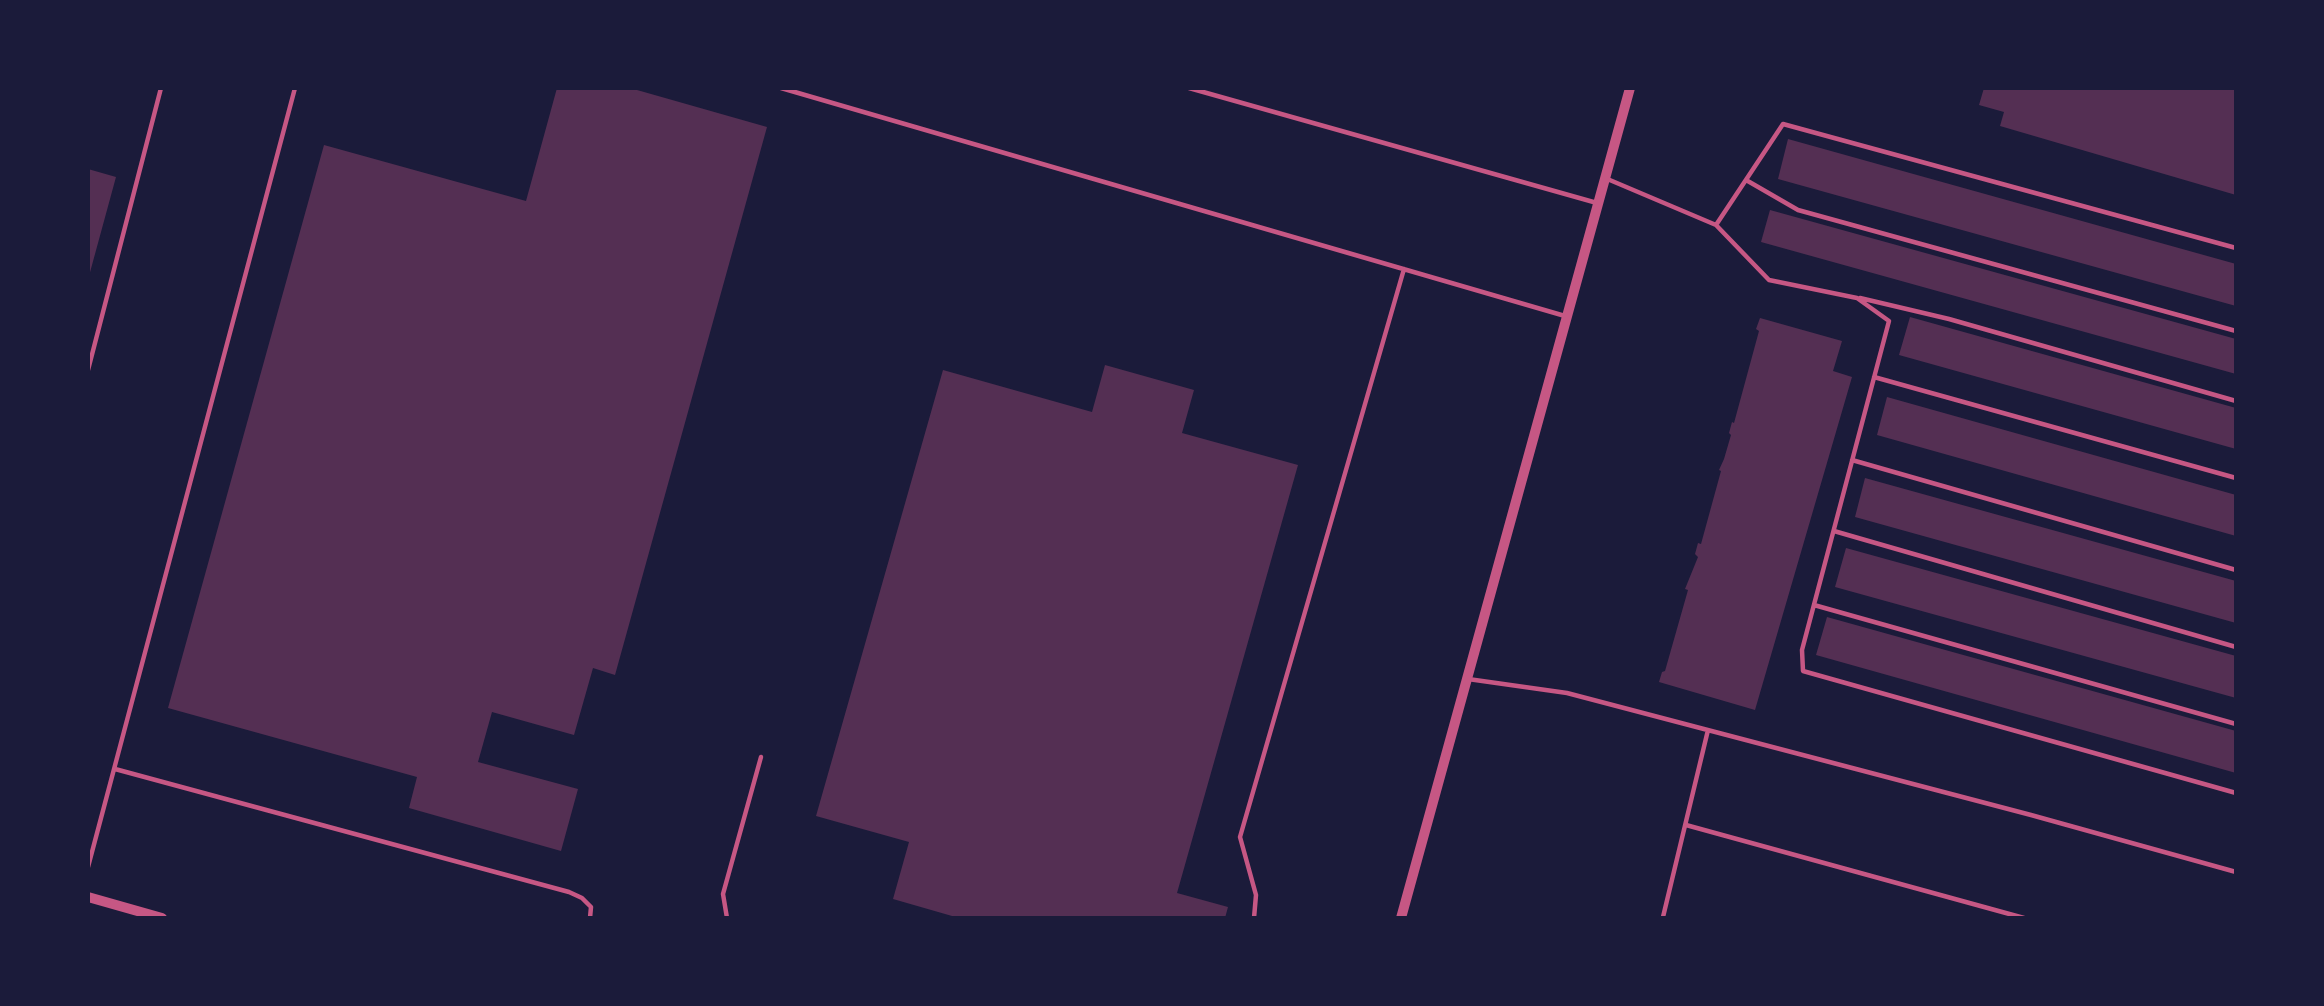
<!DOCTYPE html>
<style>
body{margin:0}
#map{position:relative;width:2324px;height:1006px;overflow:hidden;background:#1b1b3a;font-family:Bitter,serif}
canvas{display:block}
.frame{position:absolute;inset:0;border:90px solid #1b1b3a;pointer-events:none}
</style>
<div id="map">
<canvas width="2324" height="1006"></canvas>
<div class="frame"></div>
</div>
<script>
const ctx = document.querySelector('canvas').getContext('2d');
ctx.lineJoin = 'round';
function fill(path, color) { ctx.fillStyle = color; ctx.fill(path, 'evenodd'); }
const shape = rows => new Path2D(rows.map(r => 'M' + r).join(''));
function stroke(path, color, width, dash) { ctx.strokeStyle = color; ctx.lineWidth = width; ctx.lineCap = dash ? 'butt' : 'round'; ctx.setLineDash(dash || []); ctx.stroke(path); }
fill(shape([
 [557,88,630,88,767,127,615,675,593,668,574,735,492,712,478,762,578,789,561,851,409,808,417,777,168,708,324,145,526,201],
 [1984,88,2236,88,2236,195,2000,126,2004,112,1979,105],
 [1788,139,2236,264,2236,306,1778,179],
 [88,169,116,177,89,276,88,276],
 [1770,210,2236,339,2236,374,1761,242],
 [1910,317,2236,408,2236,449,1899,355],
 [1760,318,1842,341,1833,371,1852,377,1755,710,1659,682,1662,672,1665,671,1688,590,1685,589,1698,557,1695,554,1698,543,1701,544,1721,471,1719,470,1724,459,1731,435,1729,433,1732,422,1734,423,1759,331,1756,329],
 [1105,365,1194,390,1182,433,1298,465,1177,893,1228,907,1225,918,959,918,893,899,909,842,816,816,943,370,1092,412],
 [1887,397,2236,495,2236,536,1877,435],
 [1865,478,2236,581,2236,623,1855,517],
 [1846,548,2236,656,2236,698,1835,587],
 [1827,617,2236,731,2236,773,1816,655]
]), '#542f53');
stroke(shape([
 [781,88,1565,316],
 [1189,88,1597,203],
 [1605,178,1716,225,1769,280,1857,298,1889,321,1802,650,1803,671,2236,793],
 [1746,180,1798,210,2236,331],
 [1716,225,1783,124,2236,248],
 [1860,298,1949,319,2236,401],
 [88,370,161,88],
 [1874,377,2236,478],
 [1852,460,2236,570],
 [1834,531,2236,647],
 [1814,605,2236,724],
 [1468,679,1567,693,2031,815,2236,872],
 [115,769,569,892,582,898,591,907,590,918],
 [1686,825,2024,918],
 [88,867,295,88],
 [727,918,723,894,761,757],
 [1254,918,1256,895,1240,837,1404,269],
 [1665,918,1663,917,1708,730],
 [2235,918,2236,917]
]), '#c65784', 4.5);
stroke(shape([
 [88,897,162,918],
 [1401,918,1630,88]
]), '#c65784', 10);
</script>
